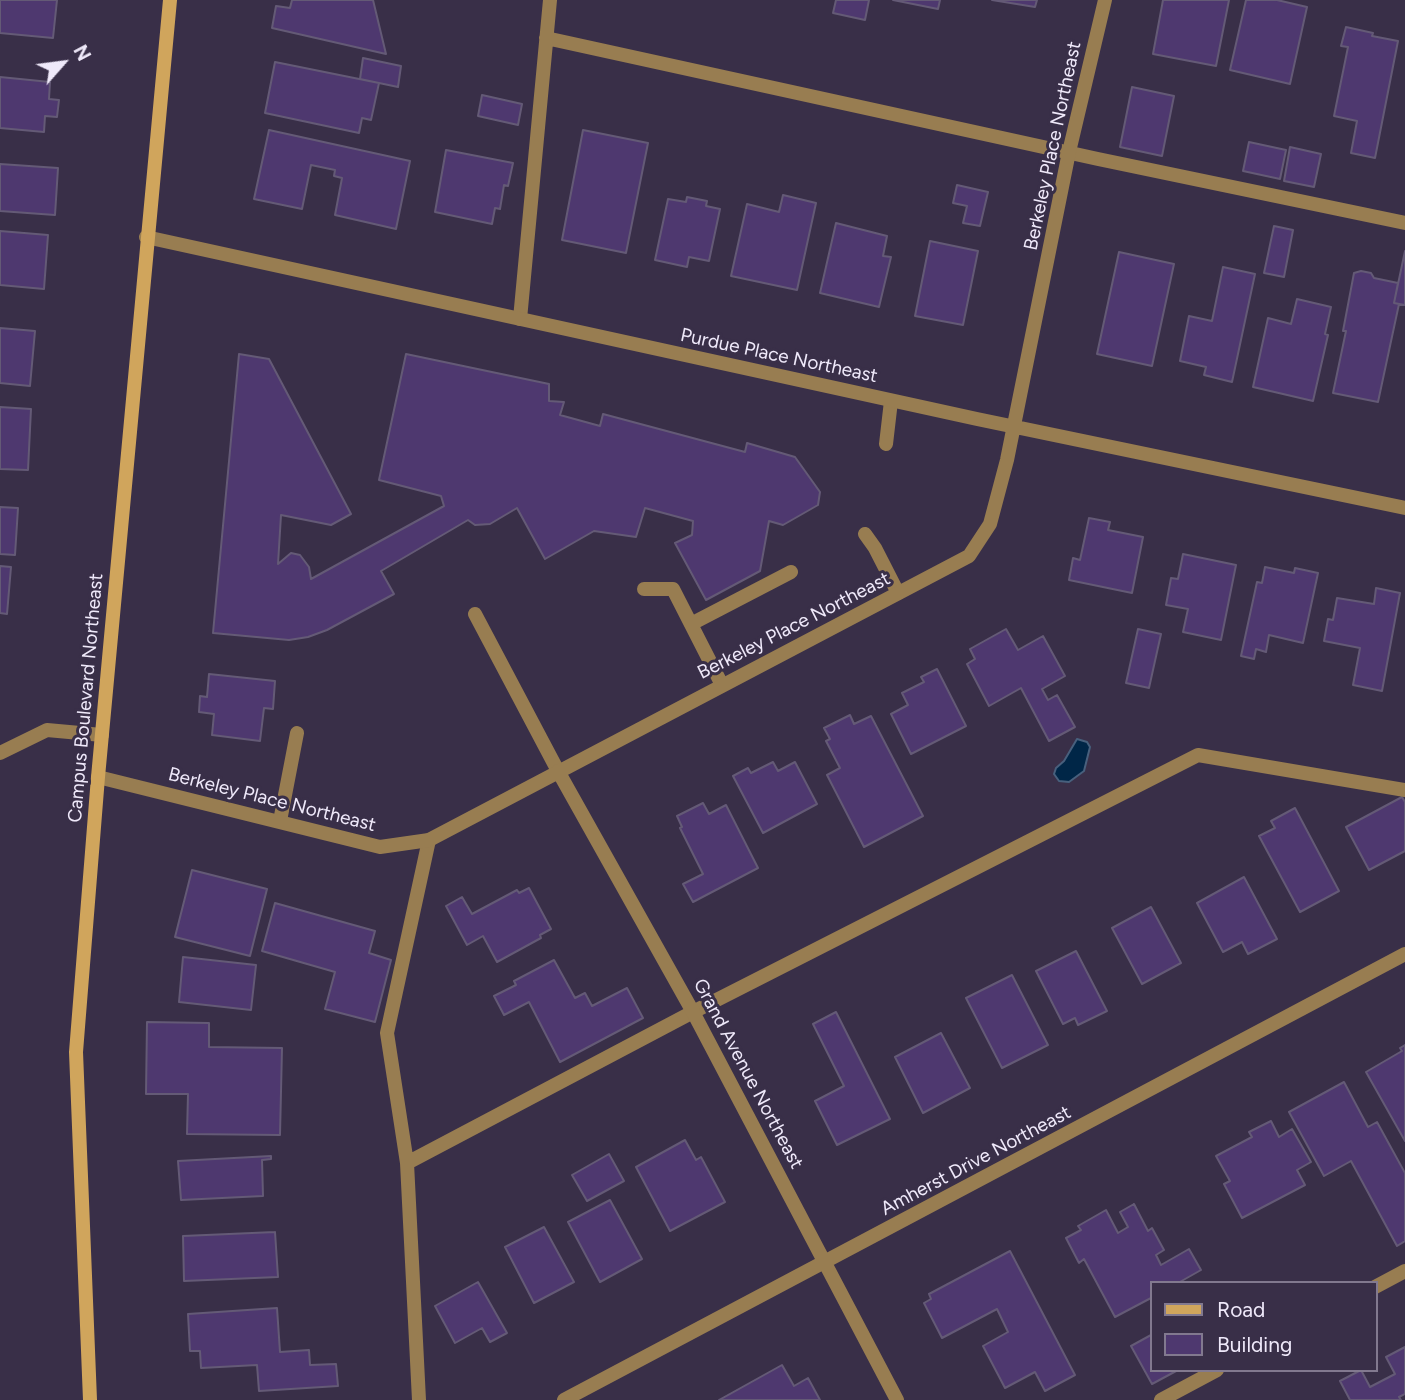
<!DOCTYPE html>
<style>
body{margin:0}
#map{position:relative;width:1405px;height:1400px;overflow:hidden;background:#392f48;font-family:Figtree,sans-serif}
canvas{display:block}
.legend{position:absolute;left:1150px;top:1281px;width:228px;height:91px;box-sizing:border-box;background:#392f48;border:2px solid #82798f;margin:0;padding:9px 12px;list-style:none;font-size:21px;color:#efe9fa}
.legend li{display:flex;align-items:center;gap:14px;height:35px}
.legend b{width:35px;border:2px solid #82798f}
.north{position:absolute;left:28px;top:28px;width:70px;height:70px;-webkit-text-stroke:5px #392f48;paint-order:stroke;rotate:62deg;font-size:19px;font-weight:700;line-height:28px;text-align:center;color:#efe9fa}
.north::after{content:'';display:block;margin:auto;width:24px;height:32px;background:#efe9fa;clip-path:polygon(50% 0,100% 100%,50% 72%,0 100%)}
</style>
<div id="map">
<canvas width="1405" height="1400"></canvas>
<ul class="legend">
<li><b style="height:9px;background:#d0a55c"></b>Road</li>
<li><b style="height:19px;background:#4e386f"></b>Building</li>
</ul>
<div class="north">N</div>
</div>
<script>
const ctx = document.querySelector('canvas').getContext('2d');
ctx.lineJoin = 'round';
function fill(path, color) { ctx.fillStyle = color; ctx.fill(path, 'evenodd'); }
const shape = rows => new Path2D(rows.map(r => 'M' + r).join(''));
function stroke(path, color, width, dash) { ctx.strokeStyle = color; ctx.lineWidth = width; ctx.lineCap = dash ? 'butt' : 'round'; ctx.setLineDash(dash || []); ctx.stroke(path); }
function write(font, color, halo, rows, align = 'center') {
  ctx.font = font + ' Figtree,sans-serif'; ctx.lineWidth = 6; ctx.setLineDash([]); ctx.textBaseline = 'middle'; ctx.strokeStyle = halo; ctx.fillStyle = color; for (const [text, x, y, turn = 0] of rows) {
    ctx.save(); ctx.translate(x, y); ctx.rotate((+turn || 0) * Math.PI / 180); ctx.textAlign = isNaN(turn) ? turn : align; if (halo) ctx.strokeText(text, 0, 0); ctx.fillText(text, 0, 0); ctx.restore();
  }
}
const water = shape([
 [1077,739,1087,742,1090,747,1084,771,1069,782,1059,781,1054,774,1056,768,1064,761,1077,739]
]);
fill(water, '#002647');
stroke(water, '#48607d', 2);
const building = shape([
 [0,0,57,0,53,38,0,33,0,0],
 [292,0,373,0,386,54,272,28,276,6,290,8,292,0],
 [836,0,869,0,865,20,833,13,836,0],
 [893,0,940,0,938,9,893,0],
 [992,0,1037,0,1035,7,992,0],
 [1163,0,1229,0,1216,66,1153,54,1163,0],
 [1246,0,1277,0,1307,7,1290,84,1230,70,1246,0],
 [1346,27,1373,33,1372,36,1398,41,1375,158,1351,153,1357,121,1334,116,1348,47,1341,46,1346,27],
 [363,58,401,66,398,87,360,79,363,58],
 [275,62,379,83,371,120,362,118,359,133,265,113,275,62],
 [0,77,50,82,49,99,59,100,57,117,45,116,44,132,0,128,0,77],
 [1132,87,1174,96,1162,156,1120,147,1132,87],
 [482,95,522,104,518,125,478,116,482,95],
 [269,130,410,161,396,229,335,215,342,178,334,176,335,170,311,165,302,209,254,199,269,130],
 [583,130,648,143,626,253,562,240,583,130],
 [1249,142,1286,150,1280,179,1243,171,1249,142],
 [1290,147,1321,154,1314,187,1284,181,1290,147],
 [446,150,513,163,508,186,504,185,500,209,495,208,492,224,435,212,446,150],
 [0,164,58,168,55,215,0,211,0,164],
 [957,185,988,192,980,226,963,223,967,206,953,203,957,185],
 [783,195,816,203,797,290,731,276,747,204,779,212,783,195],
 [687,197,707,201,706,206,720,209,709,261,689,257,687,267,655,260,668,199,686,202,687,197],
 [836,223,887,236,883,256,891,257,879,307,820,293,836,223],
 [1274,226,1293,230,1284,277,1264,273,1274,226],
 [0,231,48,235,44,289,0,285,0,231],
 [930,241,978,251,963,325,915,316,930,241],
 [1405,251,1405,305,1394,303,1405,251],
 [1119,252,1174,264,1152,366,1097,354,1119,252],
 [1223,267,1255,274,1232,382,1204,375,1206,367,1180,361,1189,316,1212,321,1223,267],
 [1361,271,1371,273,1374,278,1398,283,1394,303,1399,304,1378,402,1333,393,1346,331,1343,331,1354,273,1361,271],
 [1297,299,1331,307,1325,334,1328,335,1313,401,1253,387,1268,318,1291,324,1297,299],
 [0,328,35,331,30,386,0,383,0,328],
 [239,354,269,359,351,514,331,525,281,515,278,564,291,553,300,555,309,567,311,579,444,506,441,496,379,480,406,354,549,384,549,401,564,402,560,415,600,426,603,414,745,452,747,443,795,457,820,492,818,505,783,525,769,521,760,571,706,600,675,543,692,535,693,521,645,508,636,537,594,531,545,559,517,508,490,524,475,525,468,520,381,571,394,594,327,630,308,637,289,640,213,633,239,354],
 [0,407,31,409,28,470,0,469,0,407],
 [0,507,18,508,15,555,0,554,0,507],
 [1089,518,1110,522,1108,530,1143,537,1132,593,1069,580,1073,558,1080,560,1089,518],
 [1183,554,1236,565,1221,640,1183,632,1188,609,1166,605,1171,578,1178,579,1183,554],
 [0,566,11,567,7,614,0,613,0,566],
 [1265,567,1294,573,1295,568,1318,573,1303,643,1269,635,1266,652,1256,649,1254,659,1241,656,1257,582,1262,583,1265,567],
 [1376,588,1400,593,1382,691,1353,685,1360,648,1324,641,1328,619,1333,620,1337,598,1374,604,1376,588],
 [1006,629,1018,650,1043,636,1065,676,1042,689,1048,700,1057,695,1075,727,1049,741,1021,688,989,706,967,664,975,659,970,649,1006,629],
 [1138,629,1161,634,1149,688,1126,683,1138,629],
 [937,669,966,726,911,754,891,714,908,705,902,693,924,682,921,677,937,669],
 [209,674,275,681,273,709,264,708,260,741,212,735,214,714,199,712,200,696,207,697,209,674],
 [850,715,854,724,871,716,923,816,864,847,827,775,840,768,826,741,830,739,824,728,850,715],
 [773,762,778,771,795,762,817,804,763,833,733,776,748,768,751,773,773,762],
 [1402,797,1405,802,1405,851,1369,870,1346,827,1402,797],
 [703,803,709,814,726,805,758,868,693,902,683,884,703,874,680,828,682,827,677,816,703,803],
 [1295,808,1339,891,1300,912,1259,836,1275,828,1271,821,1295,808],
 [192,870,267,889,250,956,175,937,192,870],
 [1244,877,1277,939,1248,954,1242,942,1223,952,1197,903,1244,877],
 [529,888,551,929,540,935,541,938,497,962,483,936,467,945,446,906,462,897,472,914,517,890,519,893,529,888],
 [275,903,375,931,369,953,391,960,375,1022,325,1009,335,972,262,951,275,903],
 [1151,907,1181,963,1142,984,1112,928,1151,907],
 [1076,951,1107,1011,1078,1025,1075,1018,1063,1024,1036,971,1076,951],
 [183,957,256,965,251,1010,179,1002,183,957],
 [554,960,575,998,585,993,592,1006,627,988,643,1018,560,1062,529,1002,504,1015,494,996,516,985,514,981,554,960],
 [1012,975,1048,1045,1002,1068,966,998,1012,975],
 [836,1012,890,1119,837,1145,815,1101,844,1086,813,1024,836,1012],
 [147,1022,209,1023,209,1047,282,1048,280,1135,187,1134,188,1094,146,1094,147,1022],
 [941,1033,970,1088,923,1113,895,1057,941,1033],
 [1405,1045,1405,1141,1366,1072,1402,1051,1400,1048,1405,1045],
 [1344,1082,1368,1127,1377,1122,1405,1173,1405,1241,1397,1246,1351,1161,1324,1176,1289,1112,1344,1082],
 [1271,1121,1279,1137,1292,1129,1311,1162,1297,1170,1305,1185,1242,1218,1224,1184,1230,1181,1216,1156,1252,1137,1249,1132,1271,1121],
 [685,1140,696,1160,701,1157,725,1202,670,1231,636,1167,685,1140],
 [609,1154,624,1181,587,1201,572,1175,609,1154],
 [271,1156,271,1159,262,1160,263,1196,181,1200,178,1161,271,1156],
 [610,1200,642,1259,600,1282,568,1222,610,1200],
 [1134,1204,1148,1231,1152,1228,1164,1250,1156,1255,1161,1265,1189,1249,1201,1270,1178,1283,1151,1283,1151,1298,1115,1317,1084,1259,1079,1263,1066,1238,1081,1230,1078,1226,1106,1210,1118,1233,1128,1227,1120,1212,1134,1204],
 [544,1227,574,1282,534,1303,505,1247,544,1227],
 [275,1232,278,1277,184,1281,183,1236,275,1232],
 [1010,1251,1075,1375,1045,1391,1035,1372,1005,1388,983,1346,1008,1332,997,1309,942,1338,924,1303,931,1299,929,1294,1010,1251],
 [478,1282,507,1333,490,1342,482,1328,455,1343,435,1306,478,1282],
 [277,1308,280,1352,309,1350,310,1365,336,1364,338,1386,259,1391,257,1365,201,1368,200,1351,190,1351,188,1314,277,1308],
 [1151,1335,1151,1370,1178,1370,1152,1384,1131,1346,1151,1335],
 [1405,1347,1405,1394,1399,1397,1401,1400,1350,1400,1340,1381,1361,1370,1370,1387,1395,1374,1386,1357,1405,1347],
 [782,1365,794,1386,808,1378,820,1400,719,1400,782,1365]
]);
fill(building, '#4e386f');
stroke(building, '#645a76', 2);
stroke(shape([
 [546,38,1098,159,1405,223],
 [520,319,550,0],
 [886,444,891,401],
 [865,534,875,548,898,593],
 [644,589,673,589,722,685],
 [475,614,558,771],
 [691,624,791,572],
 [280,821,297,733],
 [407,1163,387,1033,429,840],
 [1375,1287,1405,1271],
 [419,1400,407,1163,693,1012,1198,755,1405,790],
 [1161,1400,1217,1370]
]), '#987d51', 14);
stroke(shape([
 [146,237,977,419,1405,508],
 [0,753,47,730,102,735],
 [558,771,693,1012,897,1400],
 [98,777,380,847,429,840,969,556,990,524,1007,460,1069,152,1105,0],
 [564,1400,1405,954]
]), '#987d51', 14);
stroke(shape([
 [90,1400,76,1052,98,777,170,0]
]), '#d0a55c', 14);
write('19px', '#efe9fa', '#392f48', [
 ["Berkeley Place Northeast",1053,146,-78],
 ["Purdue Place Northeast",779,356,12],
 ["Berkeley Place Northeast",794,626,-27],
 ["Campus Boulevard Northeast",86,698,-85],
 ["Berkeley Place Northeast",272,800,14],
 ["Grand Avenue Northeast",748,1074,62],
 ["Amherst Drive Northeast",976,1161,-28]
]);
</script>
